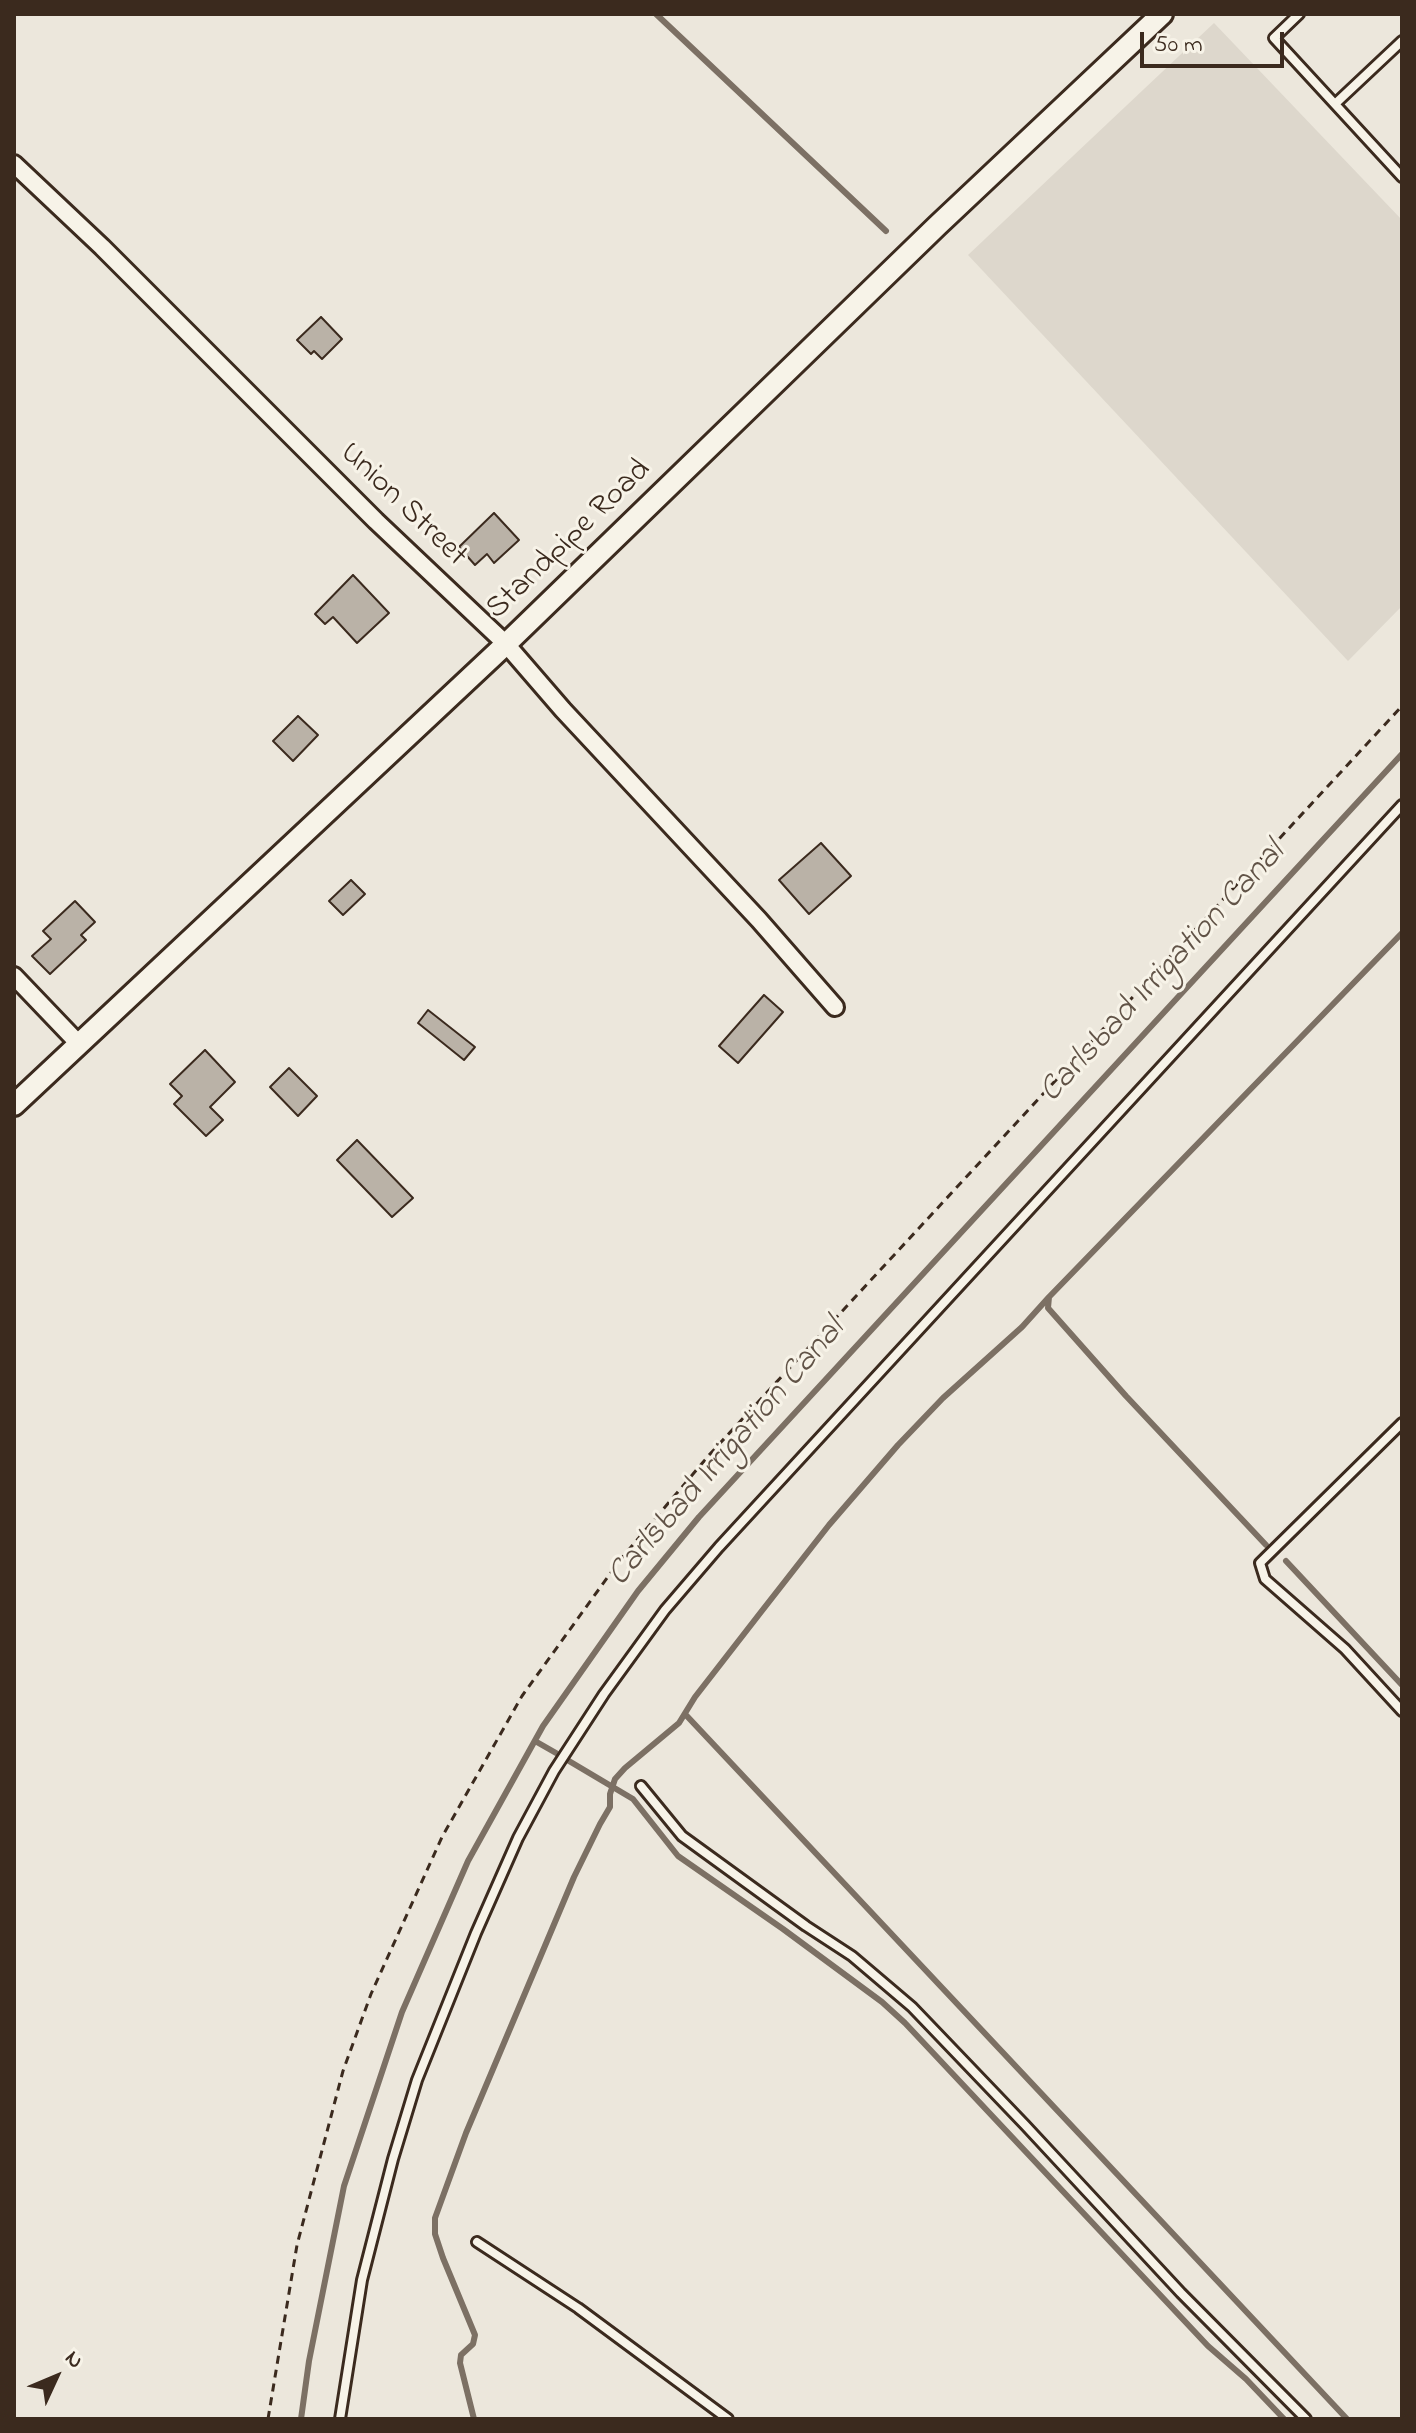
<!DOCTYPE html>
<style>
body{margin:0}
#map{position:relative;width:1416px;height:2433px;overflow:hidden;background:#ece7dc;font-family:"Indie Flower",sans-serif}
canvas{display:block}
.frame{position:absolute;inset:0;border:16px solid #3b2a1e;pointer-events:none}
.north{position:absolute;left:16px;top:2337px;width:80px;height:80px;-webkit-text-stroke:6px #f7f3e8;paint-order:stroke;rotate:46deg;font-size:22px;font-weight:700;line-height:32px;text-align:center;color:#3b2a1e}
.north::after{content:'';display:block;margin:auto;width:28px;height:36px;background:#3b2a1e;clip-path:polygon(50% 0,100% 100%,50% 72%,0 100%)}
.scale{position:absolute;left:1140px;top:32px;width:144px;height:36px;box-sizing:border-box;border:4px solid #3b2a1e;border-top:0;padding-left:10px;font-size:24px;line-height:28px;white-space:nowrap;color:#3b2a1e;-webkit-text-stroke:6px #f7f3e8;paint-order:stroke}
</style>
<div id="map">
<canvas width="1416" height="2433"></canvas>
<div class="frame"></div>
<div class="north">N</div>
<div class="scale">50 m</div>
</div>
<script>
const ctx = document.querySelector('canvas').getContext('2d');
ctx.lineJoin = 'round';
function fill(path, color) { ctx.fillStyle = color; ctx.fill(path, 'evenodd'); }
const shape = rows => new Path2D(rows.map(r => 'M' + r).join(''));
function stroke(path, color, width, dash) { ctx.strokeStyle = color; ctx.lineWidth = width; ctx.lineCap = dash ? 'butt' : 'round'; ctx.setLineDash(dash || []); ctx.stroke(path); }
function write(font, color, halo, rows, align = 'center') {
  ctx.font = font + ' "Indie Flower",sans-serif'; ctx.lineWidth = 6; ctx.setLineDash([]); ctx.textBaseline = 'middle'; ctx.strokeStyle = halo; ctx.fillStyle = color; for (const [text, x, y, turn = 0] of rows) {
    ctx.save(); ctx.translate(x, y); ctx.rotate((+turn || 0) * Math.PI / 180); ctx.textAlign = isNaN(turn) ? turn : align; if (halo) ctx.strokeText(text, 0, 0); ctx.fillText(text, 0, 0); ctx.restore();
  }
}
fill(shape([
 [1214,23,1402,220,1402,606,1348,661,968,255]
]), '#ddd7cc');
stroke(shape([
 [656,14,886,231],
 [1266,1545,1126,1396,1048,1308,1049,1297,1402,933],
 [1286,1561,1402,1685],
 [685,1714,1347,2419],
 [535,1741,556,1753],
 [569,1761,633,1799,678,1856,783,1929,882,2002,905,2023,1208,2346,1246,2379,1284,2419],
 [301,2419,309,2361,344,2186,402,2012,468,1861,543,1726,638,1591,699,1517,1402,754],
 [474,2419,460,2363,461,2355,473,2344,475,2335,443,2258,435,2234,435,2218,466,2133,574,1877,600,1824,610,1807,610,1794,615,1779,625,1768,679,1723,695,1697,761,1612,829,1525,898,1445,943,1398,1022,1327,1049,1297]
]), '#7c7064', 6);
const building = shape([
 [321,317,342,339,322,359,314,351,311,354,297,340,321,317],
 [494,513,519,540,494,563,487,554,475,565,459,547,494,513],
 [353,575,389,613,357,643,333,617,325,624,315,614,353,575],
 [298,716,318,735,293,761,273,741,298,716],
 [821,843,851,876,809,914,779,880,821,843],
 [351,880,365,894,343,915,329,901,351,880],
 [75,901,95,922,81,935,86,940,50,974,32,956,51,939,43,931,75,901],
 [764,995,783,1012,738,1063,719,1046,764,995],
 [428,1010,475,1047,464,1060,418,1023,428,1010],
 [205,1050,235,1082,210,1107,223,1120,206,1136,174,1104,182,1096,170,1084,205,1050],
 [289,1068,317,1096,298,1116,270,1087,289,1068],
 [357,1140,413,1198,392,1217,337,1160,357,1140]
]);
fill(building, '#bab2a7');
stroke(building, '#3b2a1e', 2);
const service = shape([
 [1299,14,1274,38,1402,177],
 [1335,104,1402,41],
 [1402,1423,1260,1563,1265,1579,1345,1649,1402,1711],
 [641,1786,682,1836,806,1926,852,1956,912,2007,1025,2125,1181,2293,1306,2419],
 [477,2242,578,2308,728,2419],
 [340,2419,362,2280,393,2159,417,2080,476,1933,518,1838,554,1771,604,1694,665,1610,719,1547,1402,805]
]);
const minor = shape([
 [14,164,102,247,376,521,506,644,563,710,759,920,835,1007],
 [14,976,79,1044]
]);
const tertiary = shape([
 [14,1105,506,644,938,225,1162,14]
]);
stroke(service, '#3b2a1e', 14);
stroke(minor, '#3b2a1e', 22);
stroke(tertiary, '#3b2a1e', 26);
stroke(shape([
 [268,2419,297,2245,343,2071,371,1994,442,1837,522,1696,620,1560,710,1454,1402,706]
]), '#3b2a1e', 3, [8, 6]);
stroke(service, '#f7f3e8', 8);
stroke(minor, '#f7f3e8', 16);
stroke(tertiary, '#f7f3e8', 20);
write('32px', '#3b2a1e', '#f7f3e8', [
 ["Union Street",402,506,44],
 ["Standpipe Road",570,541,-44]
]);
write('italic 34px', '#615347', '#f7f3e8', [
 ["Carlsbad Irrigation Canal",1164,974,-47],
 ["Carlsbad Irrigation Canal",728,1454,-49]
]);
</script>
